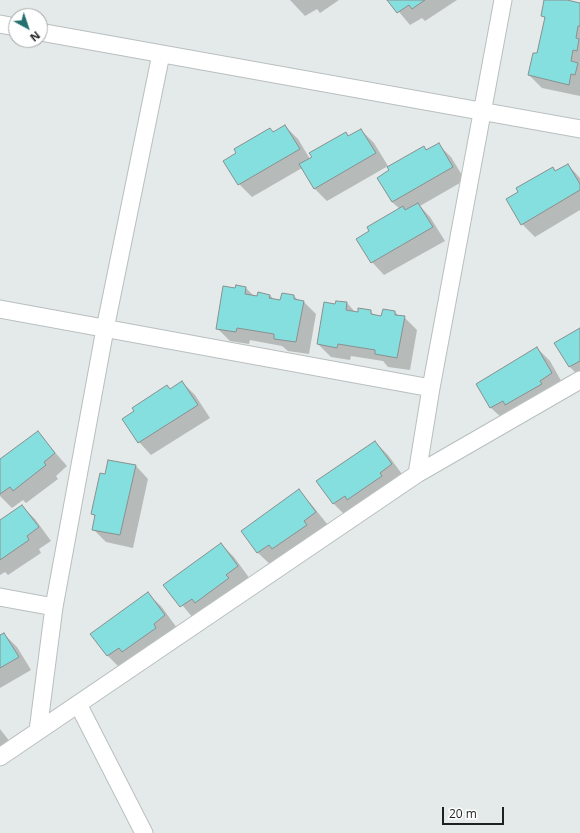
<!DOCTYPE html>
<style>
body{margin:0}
#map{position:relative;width:580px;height:833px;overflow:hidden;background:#e4eae9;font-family:"Open Sans",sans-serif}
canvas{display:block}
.north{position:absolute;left:8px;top:8px;width:40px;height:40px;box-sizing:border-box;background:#fff;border:1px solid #a5a6a6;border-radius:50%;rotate:140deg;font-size:11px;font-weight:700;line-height:16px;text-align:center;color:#1f2121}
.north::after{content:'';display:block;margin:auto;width:14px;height:18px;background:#246f6f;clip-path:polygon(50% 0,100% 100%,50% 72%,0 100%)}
.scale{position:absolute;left:442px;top:807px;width:62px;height:18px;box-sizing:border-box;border:2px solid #1f2121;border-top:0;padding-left:5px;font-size:12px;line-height:14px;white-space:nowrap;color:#1f2121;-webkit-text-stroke:3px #fff;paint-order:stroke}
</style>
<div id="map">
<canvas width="580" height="833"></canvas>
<div class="north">N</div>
<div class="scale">20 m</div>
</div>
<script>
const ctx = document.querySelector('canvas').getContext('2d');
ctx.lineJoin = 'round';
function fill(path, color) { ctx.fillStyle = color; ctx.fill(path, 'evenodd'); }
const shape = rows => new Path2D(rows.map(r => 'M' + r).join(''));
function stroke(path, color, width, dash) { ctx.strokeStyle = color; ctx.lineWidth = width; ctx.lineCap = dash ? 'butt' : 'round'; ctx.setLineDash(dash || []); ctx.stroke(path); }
fill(shape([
 [290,0,339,0,320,13,317,9,305,16],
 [389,0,457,0,425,21,422,18,410,25],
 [545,0,562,0,580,4,580,96,542,88,529,75,538,55,546,19,542,15],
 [285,126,298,139,310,159,346,133,349,137,361,130,374,143,388,166,327,201,314,188,302,168,252,197,239,184,273,133],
 [438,144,451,157,465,180,420,206,430,217,445,241,384,275,372,262,400,209,392,202,378,179,423,147,427,150],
 [568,165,580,178,580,210,535,237,522,224,553,168,556,172],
 [246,288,255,297,270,295,274,300,281,301,283,294,294,296,299,301,304,302,316,314,309,354,288,351,282,346,250,340,249,344,230,341,217,328,236,289],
 [347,303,356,313,370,311,375,316,382,317,395,312,400,317,404,317,417,330,410,370,388,367,383,361,351,356,350,360,331,357,318,344,336,305],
 [580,329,580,377,570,367,556,343],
 [537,348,550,361,564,386,504,420,491,408,477,385],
 [182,382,195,395,210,418,151,455,139,442,170,389],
 [37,432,67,466,56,476,58,479,26,503,23,500,12,508,0,496,0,460],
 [375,442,388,455,404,477,346,516,333,503],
 [136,466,148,479,133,548,106,542,93,529,96,517,92,514,105,475],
 [299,491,311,504,328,525,271,565,258,553,242,531],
 [22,506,35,519,51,541,39,549,41,553,8,575,5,572,0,575,0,521],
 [221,544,234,557,250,579,194,619,165,585],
 [148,594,161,606,177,628,121,669,108,656,91,634],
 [4,634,17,647,31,670,0,688,0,636],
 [0,729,14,747,0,763]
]), '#0003');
const building = shape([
 [387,0,425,0,412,9,409,5,397,13,387,0],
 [544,0,567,0,580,3,580,26,578,26,576,38,579,39,577,51,573,50,571,61,578,63,575,75,571,74,569,85,528,75,533,53,537,53,545,17,541,16,544,0],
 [285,125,300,149,238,185,223,161,236,153,234,149,270,128,273,132,285,125],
 [361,129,376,153,314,189,299,164,312,157,309,153,346,132,348,136,361,129],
 [439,143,453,167,392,202,377,178,389,170,387,167,424,146,426,150,439,143],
 [568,164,580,184,580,190,521,225,506,199,518,192,516,188,553,167,555,171,568,164],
 [418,203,433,227,371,263,356,239,369,231,367,227,403,206,405,210,418,203],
 [236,285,246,287,245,294,257,296,258,292,270,295,269,298,280,300,282,293,294,295,294,299,304,301,296,342,274,339,274,334,237,328,236,332,216,329,223,286,235,288,236,285],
 [336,301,347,302,346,310,358,312,358,308,371,310,371,314,381,316,383,309,395,311,395,315,405,316,397,358,375,354,375,350,338,344,337,348,317,344,324,302,335,304,336,301],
 [580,328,580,361,569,367,554,343,580,328],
 [537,347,552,373,540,381,542,384,505,405,503,401,490,408,476,384,537,347],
 [182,381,198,405,138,443,122,419,134,411,132,408,167,385,170,389,182,381],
 [38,431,55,453,44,462,46,465,13,491,10,487,0,494,0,459,38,431],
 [375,441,392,464,380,473,382,476,347,500,345,496,333,504,316,481,375,441],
 [108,460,136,465,120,535,92,530,95,515,91,514,100,473,105,474,108,460],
 [299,489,316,512,304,521,307,525,272,549,269,545,257,553,241,531,299,489],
 [22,505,39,527,27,536,29,540,0,560,0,520,22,505],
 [221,543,238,566,226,575,229,578,195,603,192,599,180,607,163,585,221,543],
 [148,592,165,615,154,624,156,628,122,652,119,648,107,656,90,634,148,592],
 [4,633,19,657,0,668,0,635,4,633]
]);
fill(building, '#84dfde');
stroke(building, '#8a8f8f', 1);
const minor = shape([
 [0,24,16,27],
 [40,32,580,129],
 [0,309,431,388,503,0],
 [417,474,431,388],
 [0,597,54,607,105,329,161,54],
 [78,704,144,833],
 [38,731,54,607],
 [0,757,417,474,580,380]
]);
stroke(minor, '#b9bfbf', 19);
stroke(minor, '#fff', 17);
</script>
